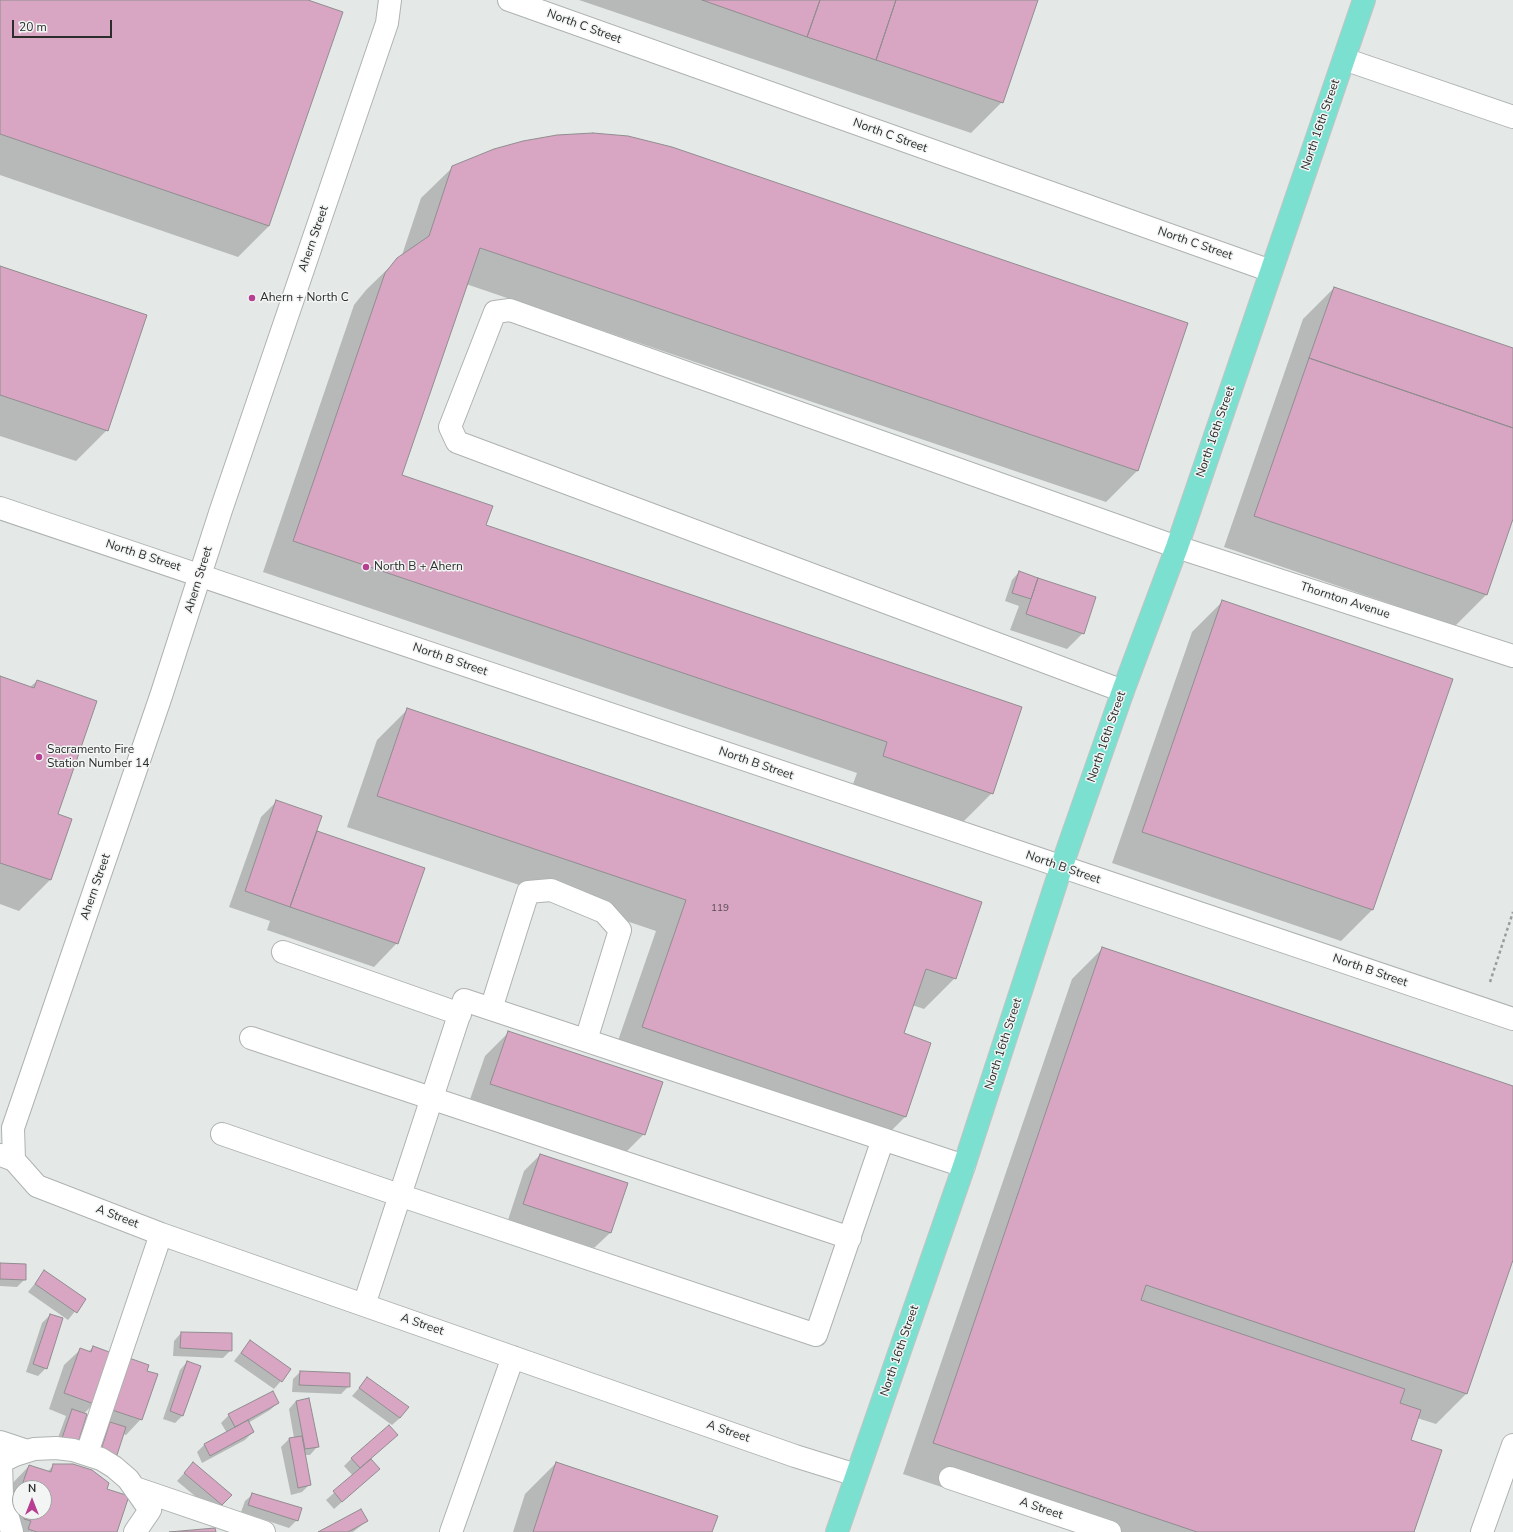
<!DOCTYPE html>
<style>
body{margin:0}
#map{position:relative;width:1513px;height:1532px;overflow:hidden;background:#e4e8e7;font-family:"Nunito Sans",sans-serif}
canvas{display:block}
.north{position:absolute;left:12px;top:1480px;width:40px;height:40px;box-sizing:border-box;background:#f2f5f4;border:1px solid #a2a5a4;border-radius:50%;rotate:0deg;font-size:11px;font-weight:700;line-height:16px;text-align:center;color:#2b2d2c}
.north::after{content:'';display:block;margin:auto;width:14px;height:18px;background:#b83e91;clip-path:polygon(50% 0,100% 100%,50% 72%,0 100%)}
.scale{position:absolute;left:12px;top:20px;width:100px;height:18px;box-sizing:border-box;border:2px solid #2b2d2c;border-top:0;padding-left:5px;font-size:12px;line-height:14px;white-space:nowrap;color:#2b2d2c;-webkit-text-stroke:3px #f2f5f4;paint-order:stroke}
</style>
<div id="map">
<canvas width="1513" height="1532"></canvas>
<div class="north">N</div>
<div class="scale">20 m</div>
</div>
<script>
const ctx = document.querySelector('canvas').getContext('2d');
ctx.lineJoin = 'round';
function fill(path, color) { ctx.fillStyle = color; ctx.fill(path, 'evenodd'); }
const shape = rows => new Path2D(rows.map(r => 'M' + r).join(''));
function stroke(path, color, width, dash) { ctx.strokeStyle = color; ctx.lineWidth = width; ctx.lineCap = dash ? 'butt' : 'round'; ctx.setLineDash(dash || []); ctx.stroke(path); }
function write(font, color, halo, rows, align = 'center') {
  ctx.font = font + ' "Nunito Sans",sans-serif'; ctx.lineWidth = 3; ctx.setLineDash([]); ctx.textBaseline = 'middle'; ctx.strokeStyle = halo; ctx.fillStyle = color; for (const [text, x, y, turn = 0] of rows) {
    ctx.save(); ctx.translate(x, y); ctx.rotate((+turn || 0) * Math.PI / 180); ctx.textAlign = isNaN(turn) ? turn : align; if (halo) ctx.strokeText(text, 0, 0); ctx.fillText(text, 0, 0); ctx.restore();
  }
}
fill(shape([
 [0,0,305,0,269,226,238,257,0,175],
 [579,0,1037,0,1002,102,971,133],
 [453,167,1187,323,1137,471,1106,502,466,284,401,475,484,526,992,793,961,824,852,787,857,773,263,572,354,305,366,290,402,255,421,198],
 [0,267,107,430,76,461,0,436],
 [1334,288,1513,349,1513,516,1486,595,1455,626,1224,547,1303,319],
 [1019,572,1083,633,1067,649,1010,630,1019,606,1005,601,1012,580],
 [1223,601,1452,679,1372,910,1341,941,1112,863,1192,632],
 [0,677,30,687,37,681,57,815,71,820,50,880,19,911,0,904],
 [408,709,955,978,924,1009,912,1005,903,1034,906,1116,875,1147,612,1058,656,931,347,827,377,740],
 [277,801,314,835,317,832,397,943,374,967,267,930,270,921,229,907,261,817],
 [1103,948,1513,1087,1513,1257,1467,1393,1436,1424,1417,1418,1410,1441,1413,1532,1075,1532,903,1474,1072,979],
 [509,1032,644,1134,620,1158,467,1108,485,1056],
 [540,1155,610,1233,594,1248,508,1220,524,1171],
 [0,1264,25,1279,17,1287,0,1286],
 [45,1271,85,1299,68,1320,28,1292],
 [50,1315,46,1368,38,1376,26,1372,42,1323],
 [181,1333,231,1350,223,1358,173,1356,174,1341],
 [250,1341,281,1381,274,1389,234,1361],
 [93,1347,93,1404,55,1446,66,1416,49,1409,64,1365,80,1350,88,1352],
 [187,1362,182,1416,175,1423,163,1419,180,1370],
 [146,1372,141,1419,126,1435,123,1434,116,1455,108,1463,93,1458,97,1426],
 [300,1372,349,1386,341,1394,292,1392,293,1379],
 [367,1379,400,1418,392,1425,352,1396],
 [296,1401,317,1447,310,1455,305,1455,310,1484,302,1492,291,1495,281,1447,289,1439,294,1438,289,1409],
 [278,1403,270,1410,248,1423,253,1432,245,1440,202,1463,197,1452,204,1445,227,1433,221,1423,229,1415],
 [352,1458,370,1459,379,1469,334,1509,326,1500,353,1476,344,1466],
 [556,1463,711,1532,513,1532,525,1494],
 [54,1465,105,1490,116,1532,4,1532,6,1490,29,1466,47,1472],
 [20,1488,44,1488,44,1512,20,1512],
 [186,1471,222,1505,214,1512,177,1481],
 [253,1494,297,1520,289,1528,241,1512,245,1501],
 [367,1521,353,1532,320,1532]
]), '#0003');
const building = shape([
 [0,0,308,0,343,12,269,226,0,134,0,0],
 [702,0,820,0,807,37,702,0],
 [820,0,896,0,876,60,807,37,820,0],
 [896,0,1038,0,1003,103,876,60,896,0],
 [593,133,628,136,672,147,1188,323,1138,471,480,248,402,475,493,506,486,525,1022,707,993,794,883,756,887,742,293,541,385,273,397,258,429,236,452,166,494,149,523,141,557,135,593,133],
 [0,266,147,315,108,431,0,395,0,266],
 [1334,287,1513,348,1513,428,1309,358,1334,287],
 [1309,358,1513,428,1513,519,1487,595,1254,516,1309,358],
 [1019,571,1038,578,1031,599,1012,593,1019,571],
 [1038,578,1096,597,1084,634,1026,614,1038,578],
 [1222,600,1453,679,1373,910,1142,832,1222,600],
 [0,676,34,688,37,680,97,701,58,814,72,819,51,880,0,863,0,676],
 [407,708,982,902,956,979,926,969,904,1033,931,1043,906,1117,642,1027,686,900,377,796,407,708],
 [276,800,322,816,290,907,245,891,276,800],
 [317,831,425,868,398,944,290,907,317,831],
 [1102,947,1513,1086,1513,1260,1467,1394,1146,1285,1141,1300,1405,1389,1400,1403,1421,1410,1411,1440,1442,1450,1414,1532,1197,1532,933,1443,1102,947],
 [508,1031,663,1082,645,1135,490,1084,508,1031],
 [540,1154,628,1183,611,1233,523,1204,540,1154],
 [0,1263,26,1264,26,1280,0,1279,0,1263],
 [44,1270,86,1299,77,1313,35,1284,44,1270],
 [50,1314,63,1318,47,1369,33,1364,50,1314],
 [181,1332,232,1333,232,1351,180,1348,181,1332],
 [250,1340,291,1369,282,1382,241,1353,250,1340],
 [93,1346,112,1353,94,1404,64,1393,80,1348,91,1352,93,1346],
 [129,1358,149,1365,147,1371,158,1374,142,1420,112,1410,129,1358],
 [187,1361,201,1366,183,1416,170,1411,187,1361],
 [300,1371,350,1373,350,1387,299,1385,300,1371],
 [367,1377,409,1407,400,1418,359,1388,367,1377],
 [273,1391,279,1403,235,1427,228,1414,273,1391],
 [309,1398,319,1447,305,1449,296,1401,309,1398],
 [72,1409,87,1414,78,1443,62,1438,72,1409],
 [248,1420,254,1432,210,1456,204,1444,248,1420],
 [110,1422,126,1427,117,1455,101,1450,110,1422],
 [389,1425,398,1435,360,1468,351,1458,389,1425],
 [302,1436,311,1485,298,1488,289,1438,302,1436],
 [371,1459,380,1469,342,1502,333,1491,371,1459],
 [193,1462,232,1495,222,1505,184,1473,193,1462],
 [556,1462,718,1516,712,1532,533,1532,556,1462],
 [53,1464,73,1464,92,1470,109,1483,107,1489,129,1496,117,1532,37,1532,28,1529,31,1521,24,1519,26,1512,44,1512,44,1488,21,1488,29,1465,51,1472,53,1464],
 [252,1493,302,1508,298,1521,248,1505,252,1493],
 [361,1509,368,1521,348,1532,318,1532,361,1509],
 [215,1528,216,1532,169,1532,215,1528]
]);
fill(building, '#d8a5c3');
stroke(building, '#908d8f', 1);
const minor = shape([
 [509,0,1271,271],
 [1344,59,1513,117],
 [0,508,1513,1019],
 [1123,691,457,442,450,427,495,312,510,310,1177,547,1513,656],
 [283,952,460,1014],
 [491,1009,528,892,551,890,604,912,620,930,586,1040],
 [251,1038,850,1238],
 [222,1134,399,1195,816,1335,883,1139],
 [1,1155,14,1160,37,1186,161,1234,795,1456,856,1475],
 [14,1160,13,1128,161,696,221,510,387,23,390,0],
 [364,1305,464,1000,964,1166],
 [0,1442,27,1451],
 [87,1453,161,1234],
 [950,1478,1110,1532],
 [135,1488,264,1532],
 [12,1532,2,1496,1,1462,15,1455,34,1449,56,1448,73,1450,101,1459,114,1467,128,1479,150,1510,135,1532],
 [451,1532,513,1357],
 [1482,1532,1513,1445]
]);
const major = shape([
 [837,1532,964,1166,1061,868,1123,691,1177,547,1364,0]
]);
stroke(minor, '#aeb2b1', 24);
stroke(major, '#c4c4c4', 24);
stroke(shape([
 [1490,982,1513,912]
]), '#9a9d9c', 2.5, [3, 3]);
stroke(minor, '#fff', 22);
stroke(major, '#7be0d0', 22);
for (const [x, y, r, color] of [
 [252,298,4,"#b83e91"],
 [366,567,4,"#b83e91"],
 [39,757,4,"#b83e91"]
]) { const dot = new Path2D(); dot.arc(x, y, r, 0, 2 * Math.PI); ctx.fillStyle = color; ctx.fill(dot); stroke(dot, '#f2f5f4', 1.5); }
write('10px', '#564b52', null, [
 ["119",720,909]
]);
write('12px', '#2b2d2c', '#f2f5f4', [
 ["North C Street",584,27,20],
 ["North 16th Street",1321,125,-71],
 ["North C Street",890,136,20],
 ["Ahern Street",314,239,-71],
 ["North C Street",1195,244,19],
 ["North 16th Street",1216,432,-71],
 ["North B Street",143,556,18],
 ["Ahern Street",199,580,-73],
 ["Thornton Avenue",1345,601,18],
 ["North B Street",450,660,19],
 ["North 16th Street",1107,737,-71],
 ["North B Street",756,764,19],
 ["North B Street",1063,868,19],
 ["Ahern Street",96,887,-71],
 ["North B Street",1370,971,19],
 ["North 16th Street",1004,1044,-72],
 ["A Street",117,1217,21],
 ["A Street",422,1325,19],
 ["North 16th Street",900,1351,-71],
 ["A Street",728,1432,19],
 ["A Street",1041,1509,19]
]);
write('12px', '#2b2d2c', '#f2f5f4', [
 ["Ahern + North C",260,298],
 ["North B + Ahern",374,567],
 ["Sacramento Fire",47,750],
 ["Station Number 14",47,764]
], 'left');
</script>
